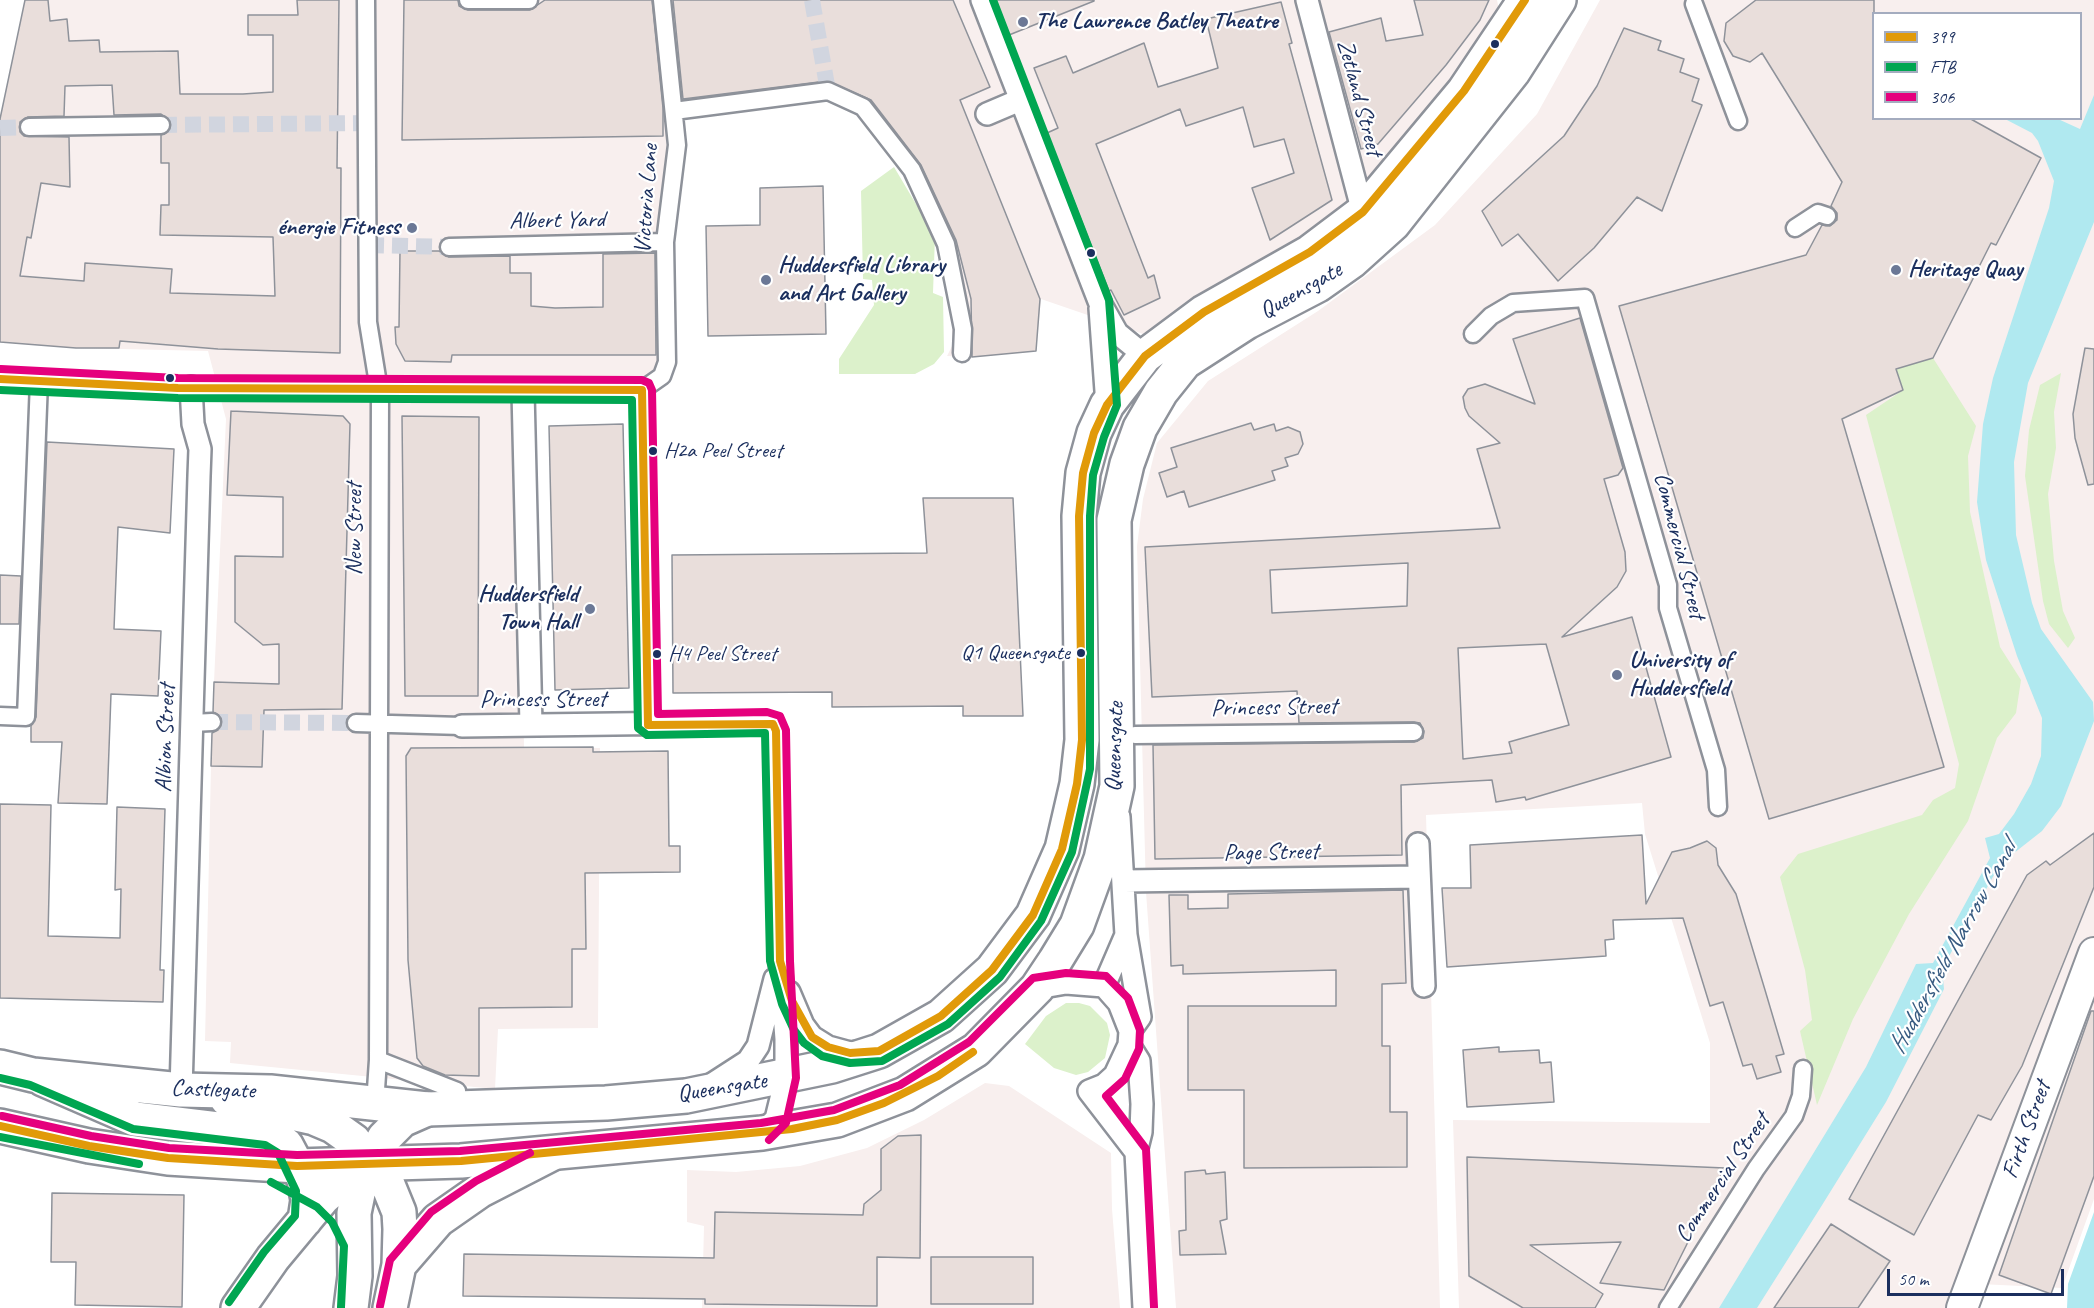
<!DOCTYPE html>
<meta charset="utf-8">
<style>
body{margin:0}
#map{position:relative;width:2094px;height:1308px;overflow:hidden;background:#fff;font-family:Caveat,sans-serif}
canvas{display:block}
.legend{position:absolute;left:1872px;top:12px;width:210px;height:108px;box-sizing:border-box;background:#fff;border:2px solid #a4acbf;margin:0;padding:8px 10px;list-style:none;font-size:18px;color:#1b2f5e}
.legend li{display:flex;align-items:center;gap:12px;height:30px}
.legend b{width:30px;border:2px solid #a4acbf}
.scale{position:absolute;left:1887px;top:1269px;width:177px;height:27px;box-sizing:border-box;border:3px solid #1b2f5e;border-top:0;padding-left:8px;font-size:18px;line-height:21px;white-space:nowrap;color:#1b2f5e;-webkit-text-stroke:4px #fff;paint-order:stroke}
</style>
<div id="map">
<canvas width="2094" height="1308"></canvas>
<ul class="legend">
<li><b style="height:8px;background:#e19a09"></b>399</li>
<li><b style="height:8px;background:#00a651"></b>FTB</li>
<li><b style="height:8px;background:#e5007d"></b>306</li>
</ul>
<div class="scale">50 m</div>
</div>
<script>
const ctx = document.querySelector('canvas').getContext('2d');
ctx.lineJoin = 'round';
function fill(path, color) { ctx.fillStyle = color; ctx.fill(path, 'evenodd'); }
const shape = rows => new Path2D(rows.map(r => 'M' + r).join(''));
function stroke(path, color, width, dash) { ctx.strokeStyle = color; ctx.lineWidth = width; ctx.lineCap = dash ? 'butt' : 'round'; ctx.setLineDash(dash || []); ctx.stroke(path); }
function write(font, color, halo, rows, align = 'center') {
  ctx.font = font + ' Caveat,sans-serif'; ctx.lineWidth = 4.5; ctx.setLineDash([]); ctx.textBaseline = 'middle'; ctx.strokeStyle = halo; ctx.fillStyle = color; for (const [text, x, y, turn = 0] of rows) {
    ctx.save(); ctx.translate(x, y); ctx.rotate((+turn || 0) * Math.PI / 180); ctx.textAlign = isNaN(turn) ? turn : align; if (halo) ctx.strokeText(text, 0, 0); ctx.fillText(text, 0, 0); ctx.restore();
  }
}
fill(shape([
 [25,0,1497,0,1500,16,1456,85,1337,221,1143,334,1041,299,1036,351,972,357,947,356,952,346,952,293,939,244,900,166,860,114,829,99,681,119,672,244,672,374,641,384,518,391,524,747,600,748,598,1028,498,1029,495,1089,230,1063,231,1042,205,1041,211,766,262,767,264,684,214,682,226,419,208,351,78,348,0,342,0,119],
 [1600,0,2094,0,2094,1199,2062,1288,1959,1283,1948,1308,1459,1308,1453,1120,1710,1123,1710,1043,1645,834,1642,803,1426,815,1440,1308,1176,1308,1146,892,1137,546,1143,499,1157,443,1208,381,1318,311,1435,225,1537,114],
 [1874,14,2080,14,2080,118,1874,118],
 [985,1083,1009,1086,1111,1153,1112,1209,1120,1308,702,1308,704,1226,687,1222,687,1170,736,1172,800,1166,867,1148,924,1120]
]), '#f8efee');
fill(shape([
 [894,167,935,236,933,293,943,297,944,352,934,364,915,374,839,374,839,359,874,305,872,280,863,279,861,191],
 [1933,358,1976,426,1968,456,1970,512,2000,647,2021,680,2016,713,1997,738,1968,821,1909,914,1853,1019,1817,1105,1800,1031,1812,1020,1805,970,1780,877,1798,854,1922,815,1933,800,1955,788,1959,764,1866,415,1903,390,1896,369],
 [2061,373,2054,412,2056,448,2048,494,2054,561,2063,611,2075,638,2068,648,2049,624,2043,601,2025,476,2029,430,2040,385],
 [1066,1003,1079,1003,1090,1006,1107,1023,1110,1035,1105,1058,1088,1072,1076,1075,1054,1068,1025,1044,1046,1016]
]), '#dcf1cb');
fill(shape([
 [2094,95,2094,222,2028,383,2014,462,2016,535,2032,603,2041,629,2093,702,2094,721,2061,806,2042,831,2000,864,1942,969,1944,989,1886,1102,1819,1210,1757,1308,1719,1308,1866,1067,1916,964,1933,963,1990,858,1985,838,1999,834,2014,814,2031,784,2041,756,2042,718,2017,656,1986,560,1977,502,1983,424,1993,378,2049,208,2054,181,2038,141,2032,133,2005,119,2058,119,2080,129],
 [2094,1212,2094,1308,2067,1308,2068,1284]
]), '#b0e9f0');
const building = shape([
 [25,0,48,0,50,21,67,19,69,41,99,40,100,52,178,51,180,94,243,94,273,92,273,35,248,35,248,15,298,15,297,0,339,0,337,168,341,168,340,353,218,349,120,341,119,348,76,348,0,342,0,119,25,0],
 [112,85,114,115,161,114,170,120,170,131,161,135,161,163,169,163,169,205,161,205,160,235,273,237,275,296,170,293,172,269,85,263,84,281,20,276,27,237,31,238,41,183,70,187,69,137,24,136,20,132,20,122,28,117,64,116,65,86,112,85],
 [404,0,458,0,459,6,468,10,530,10,545,0,652,0,663,108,663,136,402,140,404,0],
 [673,0,953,0,990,87,960,100,1040,299,1036,351,972,357,971,299,956,240,921,165,871,100,827,81,683,99,673,0],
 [996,0,1094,0,1094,1,1009,35,996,0],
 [1414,0,1489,0,1480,20,1446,65,1378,144,1361,149,1329,32,1381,18,1386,41,1423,35,1414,0],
 [1756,0,1874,0,1874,118,1969,118,2041,158,1996,245,1991,243,1933,358,1896,369,1903,390,1842,419,1944,767,1769,819,1619,306,1806,255,1822,225,1830,226,1837,220,1837,213,1831,206,1842,182,1762,53,1750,62,1733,56,1724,41,1726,23,1756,0],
 [1281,2,1292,43,1289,44,1332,200,1270,240,1252,188,1294,173,1284,139,1254,147,1243,107,1186,126,1180,109,1096,144,1148,278,1154,275,1160,298,1124,315,1111,290,1109,291,1047,133,1058,128,1034,68,1066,56,1073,73,1144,43,1158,87,1218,68,1206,19,1281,2],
 [1624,28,1661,41,1658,50,1684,59,1680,72,1699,79,1692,101,1702,105,1662,211,1637,197,1594,248,1558,281,1518,234,1502,246,1482,211,1564,136,1597,86,1624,28],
 [823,186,826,334,708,336,706,226,760,225,760,188,823,186],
 [400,251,439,251,449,257,510,256,510,273,531,273,531,306,555,308,603,307,603,254,655,253,656,355,452,355,451,362,405,361,396,344,395,327,399,327,400,251],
 [1580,318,1623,468,1618,475,1604,479,1625,552,1626,571,1617,587,1562,637,1632,617,1671,757,1526,800,1525,797,1496,802,1492,780,1401,785,1402,855,1155,859,1153,745,1414,742,1423,738,1424,731,1420,723,1414,722,1299,723,1297,691,1152,697,1145,547,1500,528,1477,449,1500,443,1469,416,1465,408,1463,397,1468,389,1485,384,1535,404,1513,339,1580,318],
 [1408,563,1407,606,1272,613,1270,570,1408,563],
 [1546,644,1569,725,1509,742,1512,753,1463,759,1458,648,1546,644],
 [2085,348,2094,349,2094,484,2088,485,2075,438,2073,414,2085,348],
 [231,411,343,416,350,424,342,709,264,710,262,767,211,766,212,733,218,730,222,722,220,716,213,712,214,682,279,684,279,644,263,645,235,622,235,556,283,557,283,497,227,495,231,411],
 [402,416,479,417,478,696,405,696,402,416],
 [1251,423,1254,430,1274,424,1276,431,1288,427,1300,432,1303,444,1298,454,1285,458,1288,466,1272,471,1275,480,1189,507,1184,491,1167,497,1159,473,1177,467,1171,448,1251,423],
 [623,424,629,688,555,690,549,426,623,424],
 [47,442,174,449,170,533,118,527,114,629,161,631,158,696,111,694,107,804,58,803,62,742,31,742,31,726,36,717,47,442],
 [923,498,1013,498,1023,716,963,716,963,706,832,707,832,692,673,693,672,555,927,553,923,498],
 [0,575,21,576,19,624,0,624,0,575],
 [593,747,593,752,668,751,669,846,680,846,680,872,585,873,586,949,572,949,572,1007,479,1008,479,1076,445,1075,423,1066,417,1058,408,960,406,756,411,748,593,747],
 [0,804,51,805,48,936,120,938,121,889,115,890,117,807,165,809,160,970,164,970,163,1002,0,998,0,804],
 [2094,833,2094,887,2022,1066,1991,1120,1978,1115,1914,1235,1849,1199,2027,875,2046,861,2050,865,2094,833],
 [1642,835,1646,904,1672,852,1690,848,1707,841,1716,848,1718,865,1736,894,1765,990,1784,1054,1776,1056,1781,1072,1757,1079,1752,1064,1743,1066,1723,1002,1710,1006,1683,918,1613,920,1614,939,1605,940,1606,956,1447,967,1442,888,1471,888,1470,845,1642,835],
 [1403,890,1406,983,1382,984,1382,1046,1390,1046,1390,1112,1407,1112,1407,1167,1244,1168,1244,1090,1188,1090,1188,1006,1336,1006,1336,970,1183,974,1183,965,1171,966,1169,895,1188,895,1188,909,1228,908,1228,894,1403,890],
 [2091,1011,2094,1011,2094,1176,2051,1294,1999,1275,2091,1011],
 [1499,1047,1499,1052,1539,1050,1540,1063,1551,1062,1554,1102,1467,1107,1463,1050,1499,1047],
 [921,1135,920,1258,877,1257,877,1306,705,1304,705,1299,463,1296,464,1254,714,1258,715,1212,863,1215,864,1204,881,1190,881,1149,898,1136,921,1135],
 [1467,1157,1725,1168,1664,1290,1600,1283,1621,1242,1530,1245,1603,1294,1595,1308,1523,1308,1469,1276,1467,1157],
 [1205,1170,1206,1174,1225,1172,1227,1219,1220,1221,1226,1254,1180,1255,1179,1231,1186,1230,1185,1172,1205,1170],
 [52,1193,184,1195,182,1307,75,1305,76,1262,51,1262,52,1193],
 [1831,1224,1890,1261,1858,1308,1774,1308,1831,1224],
 [931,1257,1033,1257,1033,1304,931,1304,931,1257]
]);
fill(building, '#e9dedb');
stroke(building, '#8e929a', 1.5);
stroke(shape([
 [812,0,828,91],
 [161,125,366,123],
 [0,128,29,127],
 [368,245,449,247],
 [212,722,356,723]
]), '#d1d5df', 16, [16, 8]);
const pedestrian = shape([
 [366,0,368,322,380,396,378,1060,457,1091],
 [468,0,529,0],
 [1694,4,1738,121],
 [674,111,828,91,863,107,912,170,946,244,963,329,962,353],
 [29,127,161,125],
 [1795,228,1818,213,1827,216],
 [449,247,665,242],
 [1473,334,1491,316,1513,303,1585,298,1668,585,1668,608,1716,770,1718,807],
 [642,390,662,376,667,362,665,242,677,145,662,0],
 [0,716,26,717,39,381],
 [192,723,212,722],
 [356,723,462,726],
 [1135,735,1414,732],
 [375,1104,378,1060],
 [1668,1308,1756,1169,1794,1116,1801,1096,1803,1069]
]);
const minor = shape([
 [982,0,1099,301,1117,333,1145,356],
 [1307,0,1365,220],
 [987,114,1020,100],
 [1100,308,1107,405],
 [0,379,178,388,642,390,648,725],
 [523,391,531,725],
 [462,726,766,722,773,724,776,731,780,961,786,1039,786,1078,776,1119,762,1133],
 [1119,817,1126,935,1140,1017,1130,1031],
 [1418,844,1424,986],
 [1124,881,1419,877],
 [1104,986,1126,935],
 [1037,988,1066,983,1104,986,1119,1003,1130,1031,1129,1045,1115,1075,1104,1085,1089,1091,1136,1152],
 [789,992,803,1025,812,1037,828,1047,850,1053,861,1052],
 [1129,1045,1139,1061,1142,1104,1141,1132,1136,1152,1144,1308],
 [714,1083,748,1061,758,1046,775,979],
 [181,1090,199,476,200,449,193,424,191,387]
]);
const secondary = shape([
 [1962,1308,2094,953]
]);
const primary = shape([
 [43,1079,135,1119,268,1135,286,1145,304,1179,308,1200,305,1220],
 [227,1099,314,1118,333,1126,354,1141,388,1185,399,1212,400,1229,399,1265,390,1308],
 [399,1265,438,1220,481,1190,551,1154],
 [238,1308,273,1258,323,1198,342,1181,372,1164],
 [351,1308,355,1276,354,1213,359,1189,384,1138,402,1120,427,1109]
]);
const trunk = shape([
 [0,1067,33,1075,181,1090,270,1092,427,1109,606,1103,686,1096,832,1066,879,1051,941,1016,992,970,1033,915,1062,849,1077,784,1082,740,1079,516,1083,473,1094,433,1107,405,1145,356,1204,312,1310,252,1363,212,1464,91,1525,0],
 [0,1126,89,1146,168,1158,297,1166,461,1161,762,1133,837,1120,905,1094,976,1050,1037,988,1055,961,1077,925,1101,859,1117,786,1114,520,1127,464,1140,428,1161,392,1185,362,1247,322,1318,285,1352,261,1393,224,1513,72,1559,0]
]);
stroke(pedestrian, '#8e929a', 21);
stroke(minor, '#8e929a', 26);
stroke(secondary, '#8e929a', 34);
stroke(primary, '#8e929a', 38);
stroke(trunk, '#8e929a', 38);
stroke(pedestrian, '#fff', 16);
stroke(minor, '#fff', 21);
stroke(secondary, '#fff', 30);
stroke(primary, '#fff', 33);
stroke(trunk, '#fff', 33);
stroke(shape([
 [0,379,178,388,642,390,648,725,773,724,776,731,780,961,792,1001,812,1037,828,1047,850,1053,879,1051,941,1016,992,970,1033,915,1062,849,1077,784,1082,740,1079,516,1083,473,1094,433,1107,405,1145,356,1204,312,1310,252,1363,212,1464,91,1525,0],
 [0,1126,89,1146,168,1158,297,1166,461,1161,792,1129,837,1120,884,1103,938,1076,973,1052]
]), '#e19a09', 8);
stroke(shape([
 [0,390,178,398,632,400,638,728,647,735,765,733,770,961,782,1004,794,1030,804,1043,822,1056,850,1063,882,1061,948,1024,1000,977,1041,921,1072,852,1090,769,1090,516,1093,475,1104,437,1117,405,1109,300,993,0],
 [0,1078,30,1085,133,1129,265,1145,278,1153,296,1191,295,1216,264,1252,229,1302],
 [0,1137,139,1164],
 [271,1182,317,1207,332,1222,344,1246,341,1307]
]), '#00a651', 8);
stroke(shape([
 [1,369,178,378,642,380,649,383,652,390,658,714,767,712,780,716,786,730,790,961,796,1078,786,1123,769,1140],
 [2,1116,91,1136,169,1148,297,1155,460,1151,761,1123,834,1110,900,1085,969,1042,1033,978,1066,973,1106,976,1128,998,1140,1030,1139,1049,1125,1079,1106,1096,1146,1149,1154,1307],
 [380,1306,390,1260,431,1212,476,1181,530,1153]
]), '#e5007d', 8);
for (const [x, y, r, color] of [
 [1023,22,6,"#6b7896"],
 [1495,44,5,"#1b2f5e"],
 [412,228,6,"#6b7896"],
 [1091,253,5,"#1b2f5e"],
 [1896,270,6,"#6b7896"],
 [766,280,6,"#6b7896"],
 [170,378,5,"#1b2f5e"],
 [653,451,5,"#1b2f5e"],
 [590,609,6,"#6b7896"],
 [1081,653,5,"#1b2f5e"],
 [657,654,5,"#1b2f5e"],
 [1617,675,6,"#6b7896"]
]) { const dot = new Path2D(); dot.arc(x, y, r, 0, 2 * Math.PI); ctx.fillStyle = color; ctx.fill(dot); stroke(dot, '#fff', 2); }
write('22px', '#1b2f5e', '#fff', [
 ["H2a Peel Street",664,451],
 ["Q1 Queensgate",1070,653,"right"],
 ["H4 Peel Street",668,654]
], 'left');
write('bold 24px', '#1b2f5e', '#fff', [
 ["The Lawrence Batley Theatre",1035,22],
 ["énergie Fitness",400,228,"right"],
 ["Huddersfield Library",778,266],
 ["and Art Gallery",778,294],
 ["Heritage Quay",1908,270],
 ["Huddersfield",578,595,"right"],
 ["Town Hall",578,623,"right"],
 ["University of",1629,661],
 ["Huddersfield",1629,689]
], 'left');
write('24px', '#1b2f5e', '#fff', [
 ["Zetland Street",1359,98,75],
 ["Victoria Lane",647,199,-86],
 ["Albert Yard",557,221,-1],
 ["Queensgate",1301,291,-30],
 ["New Street",355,529,-90],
 ["Commercial Street",1679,546,76],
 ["Princess Street",543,700],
 ["Princess Street",1274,708,-1],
 ["Albion Street",166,738,-88],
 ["Queensgate",1115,747,-88],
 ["Page Street",1271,853,-1],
 ["Queensgate",722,1088,-9],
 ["Castlegate",213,1090,2],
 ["Firth Street",2027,1130,-70],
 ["Commercial Street",1723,1178,-56]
]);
write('italic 26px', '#385b81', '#fff', [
 ["Huddersfield Narrow Canal",1953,948,-61]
]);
</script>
